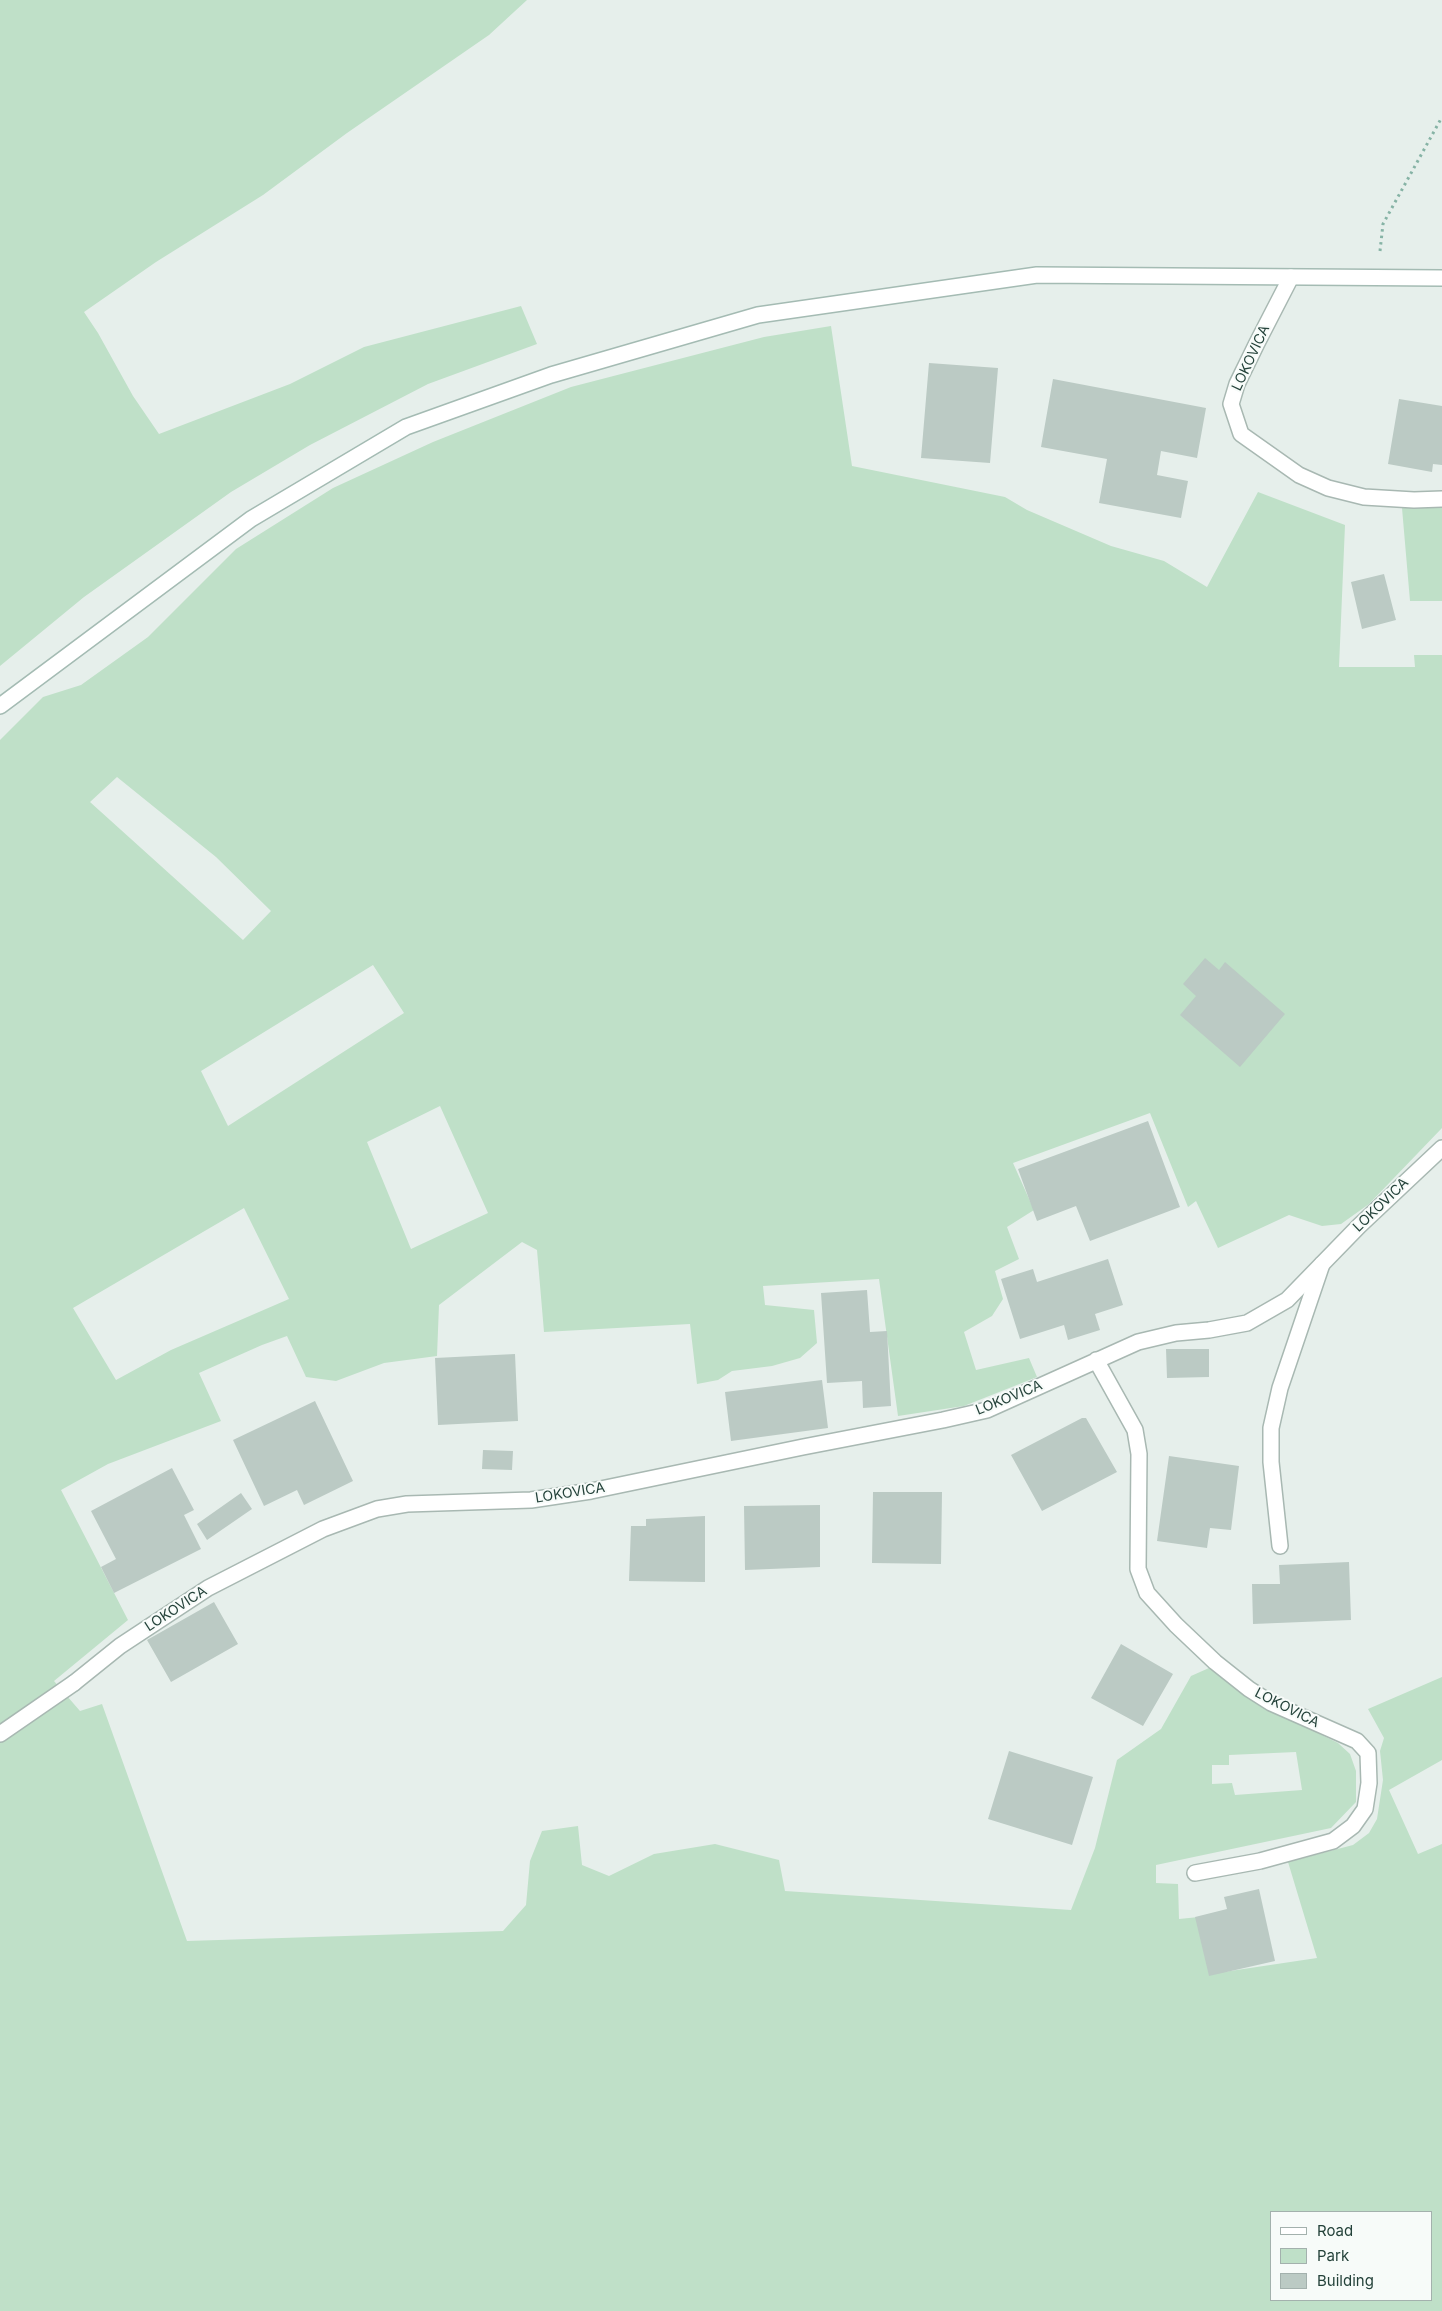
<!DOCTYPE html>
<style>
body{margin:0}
#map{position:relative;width:1442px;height:2311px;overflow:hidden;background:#e6efeb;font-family:Inter,sans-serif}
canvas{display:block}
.legend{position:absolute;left:1270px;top:2211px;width:162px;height:90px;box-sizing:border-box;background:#f7fbf9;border:1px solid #a3b1ad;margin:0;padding:6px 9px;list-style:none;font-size:15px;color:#24423a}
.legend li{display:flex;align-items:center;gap:10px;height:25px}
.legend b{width:25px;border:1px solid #a3b1ad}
</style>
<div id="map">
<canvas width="1442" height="2311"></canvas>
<ul class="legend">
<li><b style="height:6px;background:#fff"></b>Road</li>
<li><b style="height:14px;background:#bfe0c8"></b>Park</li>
<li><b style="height:14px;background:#bbcac4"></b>Building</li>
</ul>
</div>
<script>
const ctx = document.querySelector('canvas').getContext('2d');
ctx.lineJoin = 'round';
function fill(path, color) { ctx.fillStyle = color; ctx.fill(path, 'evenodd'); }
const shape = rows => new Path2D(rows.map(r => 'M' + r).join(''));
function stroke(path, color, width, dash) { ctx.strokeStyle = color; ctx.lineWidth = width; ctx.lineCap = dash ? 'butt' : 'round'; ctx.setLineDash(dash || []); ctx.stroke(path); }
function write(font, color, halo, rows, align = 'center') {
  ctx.font = font + ' Inter,sans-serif'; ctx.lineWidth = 4; ctx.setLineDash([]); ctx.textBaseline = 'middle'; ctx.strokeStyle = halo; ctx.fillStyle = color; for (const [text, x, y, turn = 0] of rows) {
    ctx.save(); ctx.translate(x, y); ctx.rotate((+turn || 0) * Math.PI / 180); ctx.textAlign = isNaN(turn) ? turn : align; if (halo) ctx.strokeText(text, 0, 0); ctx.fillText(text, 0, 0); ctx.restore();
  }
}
fill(shape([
 [0,0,527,0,489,35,347,133,263,195,156,262,84,312,98,333,133,396,159,434,290,384,364,347,521,306,537,344,428,384,310,445,231,492,84,597,0,666],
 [831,326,852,466,1005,497,1027,510,1111,546,1164,561,1207,587,1258,492,1345,525,1339,667,1415,667,1414,655,1442,655,1442,1128,1369,1204,1341,1224,1322,1226,1289,1215,1218,1248,1196,1201,1188,1207,1150,1113,1013,1163,1034,1210,1007,1227,1019,1259,995,1271,1003,1299,992,1316,964,1332,976,1370,1029,1358,1037,1377,964,1406,898,1416,879,1279,763,1286,765,1305,814,1310,817,1343,800,1358,772,1366,732,1371,718,1380,697,1384,690,1324,544,1332,537,1250,522,1242,439,1305,437,1356,384,1363,336,1381,306,1377,287,1336,262,1345,199,1373,221,1421,108,1464,61,1490,128,1620,54,1681,80,1711,102,1704,187,1941,503,1931,526,1905,530,1861,542,1831,578,1826,582,1865,609,1876,654,1854,715,1844,779,1860,785,1891,1071,1910,1095,1848,1117,1760,1161,1729,1191,1676,1209,1668,1257,1703,1338,1743,1350,1754,1356,1771,1356,1802,1331,1828,1156,1865,1156,1883,1178,1884,1179,1919,1199,1917,1210,1974,1317,1958,1288,1862,1353,1845,1369,1833,1377,1819,1383,1780,1380,1751,1384,1738,1368,1709,1442,1677,1442,1760,1389,1790,1418,1854,1442,1844,1442,2311,0,2311,0,740,43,697,81,685,148,637,236,549,333,488,433,442,571,387,764,337],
 [117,777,216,857,271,911,243,940,90,802],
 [373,965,404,1013,228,1126,201,1071],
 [440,1106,488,1213,411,1249,367,1142],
 [244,1208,289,1299,171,1350,116,1380,73,1308],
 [1296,1752,1302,1790,1235,1795,1232,1783,1212,1784,1212,1765,1229,1765,1229,1755],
 [1271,2212,1431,2212,1431,2300,1271,2300],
 [1442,507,1442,601,1410,601,1402,508]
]), '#bfe0c8');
fill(shape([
 [929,363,998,368,990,463,921,458],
 [1053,379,1206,408,1197,458,1161,451,1157,475,1188,481,1181,518,1099,503,1107,459,1041,447],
 [1399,399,1442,406,1442,465,1433,464,1432,472,1388,464],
 [1384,574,1396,620,1362,629,1351,582],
 [1205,958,1219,970,1225,962,1285,1014,1240,1067,1180,1015,1196,996,1183,984],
 [1148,1121,1180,1207,1090,1241,1076,1206,1037,1221,1018,1169],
 [1108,1259,1123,1305,1095,1314,1100,1330,1068,1340,1064,1325,1020,1339,1001,1279,1033,1269,1037,1282],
 [867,1290,870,1332,887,1331,891,1406,863,1408,862,1381,827,1383,821,1293],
 [1166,1349,1209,1349,1209,1377,1167,1378],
 [515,1354,518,1421,438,1425,435,1358],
 [822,1380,828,1428,731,1441,725,1392],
 [315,1401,353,1481,304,1505,297,1490,264,1506,233,1440],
 [1082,1418,1086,1418,1117,1472,1042,1511,1011,1455],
 [483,1450,513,1451,512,1470,482,1469],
 [1169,1456,1239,1466,1231,1530,1210,1528,1207,1548,1157,1541],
 [172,1468,194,1510,184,1515,201,1549,114,1593,101,1567,116,1559,91,1511],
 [873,1492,942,1492,941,1564,872,1563],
 [241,1493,252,1509,207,1540,197,1524],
 [820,1505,820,1567,745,1570,744,1506],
 [705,1516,705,1582,629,1581,631,1526,646,1526,646,1519],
 [1349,1562,1351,1620,1253,1624,1252,1584,1280,1584,1279,1565],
 [214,1602,238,1644,171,1682,147,1640],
 [1121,1644,1173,1674,1143,1726,1091,1698],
 [1009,1751,1093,1777,1072,1845,988,1819],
 [1259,1889,1275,1961,1209,1976,1195,1917,1227,1909,1224,1897]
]), '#bbcac4');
const service = shape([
 [1280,1546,1271,1462,1271,1428,1280,1388,1322,1264],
 [0,1734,74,1683]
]);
const minor = shape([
 [1291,277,1257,343,1237,384,1231,404,1241,434,1299,475,1328,488,1364,497,1414,500,1442,499],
 [1096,1360,1135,1430,1139,1454,1138,1569,1147,1593,1176,1625,1215,1662,1249,1689,1271,1703,1357,1741,1368,1753,1369,1783,1365,1809,1353,1826,1333,1841,1260,1861,1195,1873],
 [74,1683,120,1646,208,1588,323,1529,377,1509,407,1504,531,1500,591,1491,803,1447,943,1420,987,1410,1138,1342,1176,1333,1209,1330,1247,1323,1287,1300,1359,1226,1442,1148]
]);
const secondary = shape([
 [0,706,251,519,406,427,551,375,758,315,1037,275,1442,278]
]);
stroke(service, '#a8b8b2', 18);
stroke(minor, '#a8b8b2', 18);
stroke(secondary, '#a4bbb3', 18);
stroke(shape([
 [1380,251,1383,224,1442,117]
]), '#86b3a5', 3, [2.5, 4]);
stroke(service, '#fff', 15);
stroke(minor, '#fff', 15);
stroke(secondary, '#fff', 15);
write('14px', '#24423a', '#f7fbf9', [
 ["LOKOVICA",1251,358,-65],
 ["LOKOVICA",1381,1205,-44],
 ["LOKOVICA",1009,1398,-22],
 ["LOKOVICA",570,1493,-9],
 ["LOKOVICA",176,1609,-33],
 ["LOKOVICA",1287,1708,27]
]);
</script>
